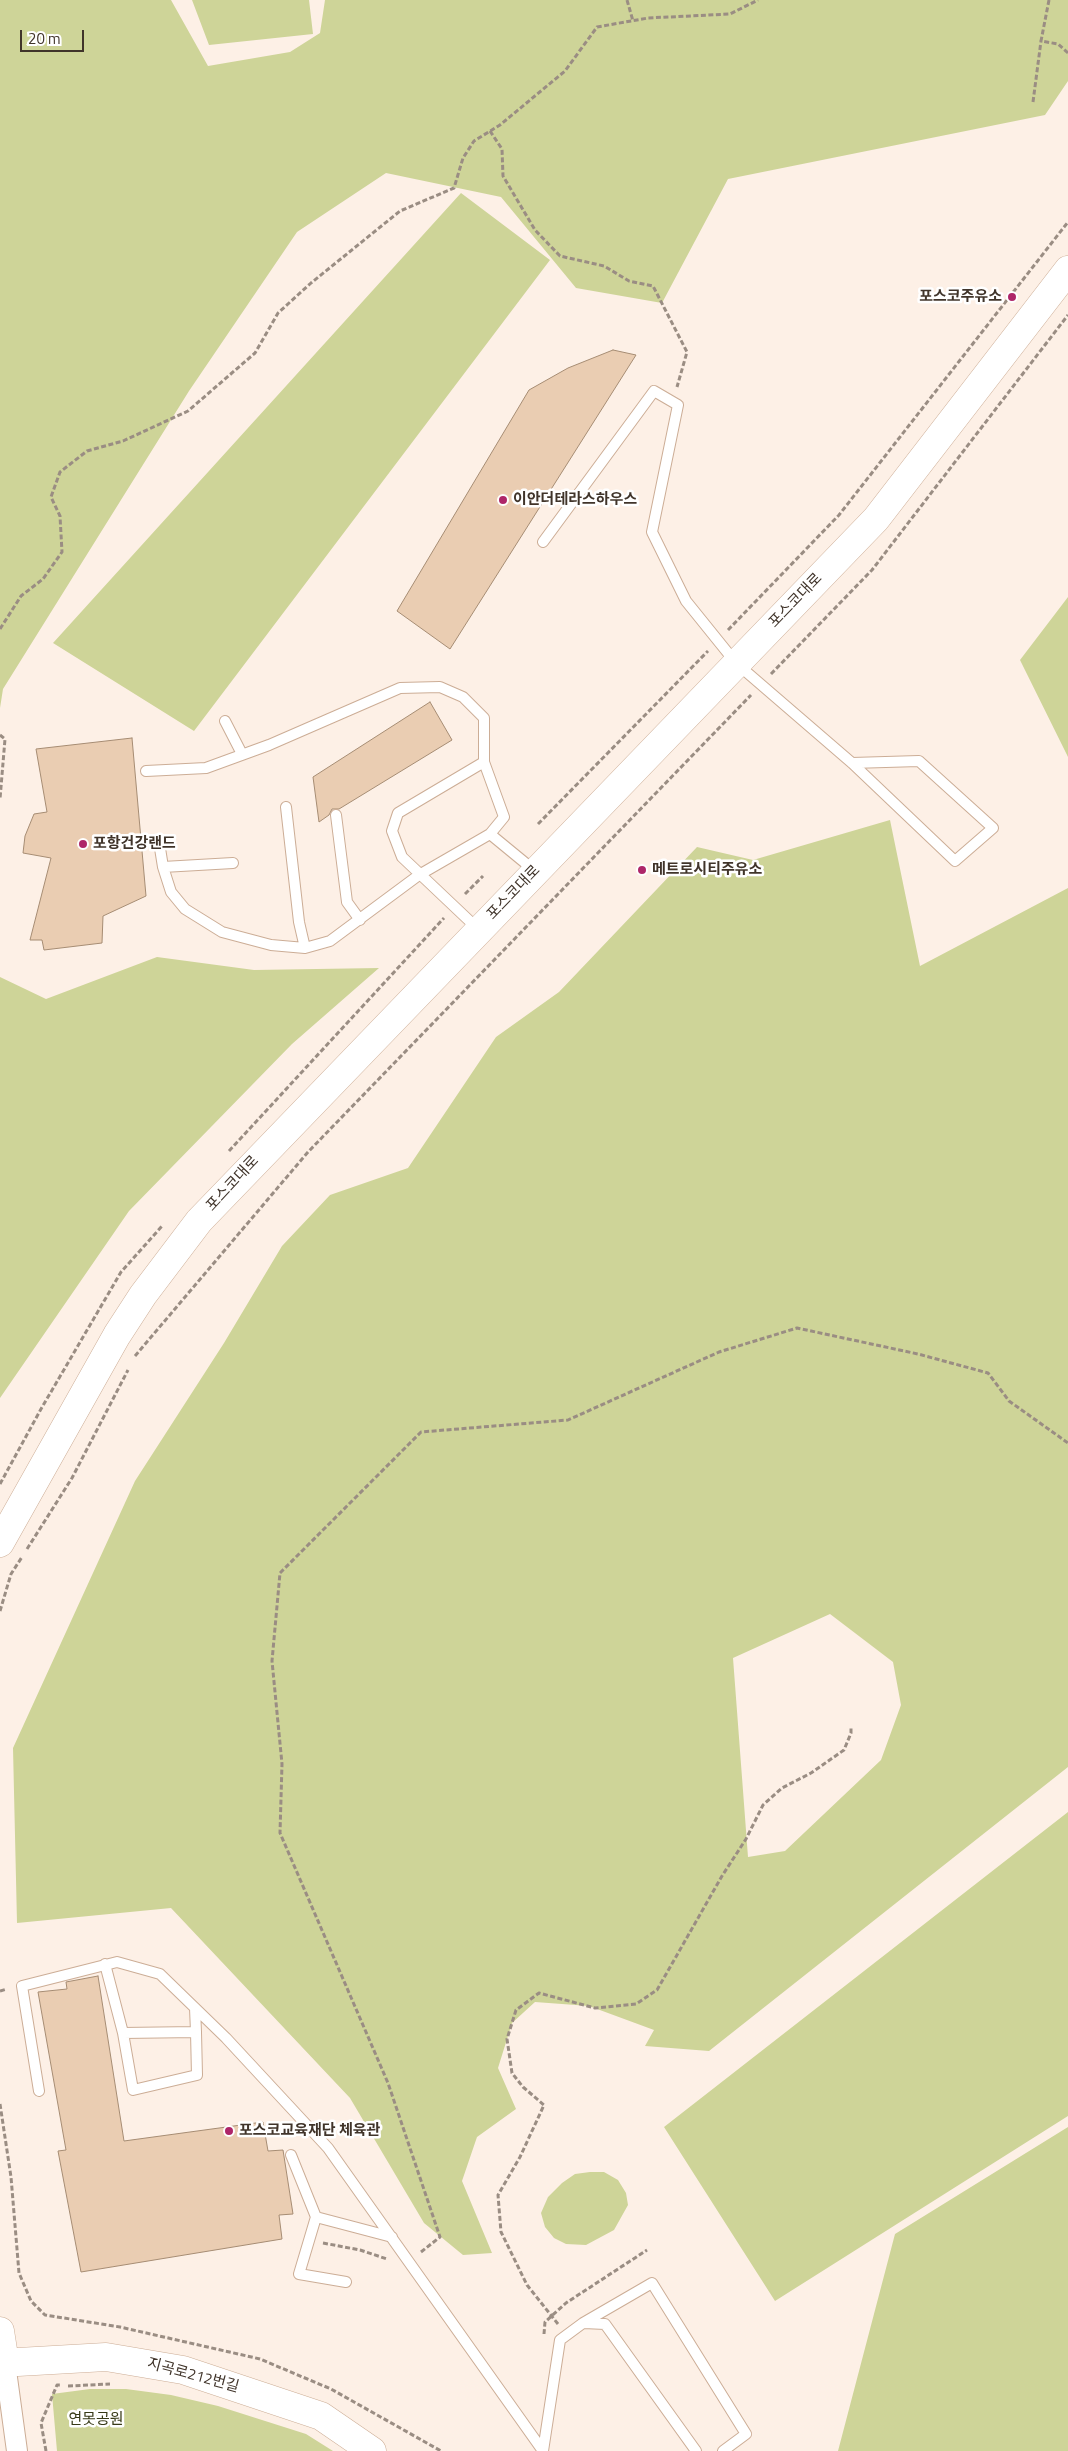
<!DOCTYPE html>
<meta charset="utf-8">
<style>
body{margin:0}
#map{position:relative;width:1068px;height:2451px;overflow:hidden;background:#fdf0e6;font-family:"Titillium Web",sans-serif}
canvas{display:block}
.scale{position:absolute;left:20px;top:30px;width:64px;height:22px;box-sizing:border-box;border:2px solid #40342a;border-top:0;padding-left:6px;font-size:15px;line-height:18px;white-space:nowrap;color:#40342a;-webkit-text-stroke:4px #fff;paint-order:stroke}
</style>
<div id="map">
<canvas width="1068" height="2451"></canvas>
<div class="scale">20 m</div>
</div>
<script>
const ctx = document.querySelector('canvas').getContext('2d');
ctx.lineJoin = 'round';
function fill(path, color) { ctx.fillStyle = color; ctx.fill(path, 'evenodd'); }
const shape = rows => new Path2D(rows.map(r => 'M' + r).join(''));
function stroke(path, color, width, dash) { ctx.strokeStyle = color; ctx.lineWidth = width; ctx.lineCap = dash ? 'butt' : 'round'; ctx.setLineDash(dash || []); ctx.stroke(path); }
function write(font, color, halo, rows, align = 'center') {
  ctx.font = font + ' "Titillium Web","Noto Sans KR",sans-serif'; ctx.lineWidth = 5; ctx.setLineDash([]); ctx.textBaseline = 'middle'; ctx.strokeStyle = halo; ctx.fillStyle = color; for (const [text, x, y, turn = 0] of rows) {
    ctx.save(); ctx.translate(x, y); ctx.rotate((+turn || 0) * Math.PI / 180); ctx.textAlign = isNaN(turn) ? turn : align; if (halo) ctx.strokeText(text, 0, 0); ctx.fillText(text, 0, 0); ctx.restore();
  }
}
fill(shape([
 [0,0,171,0,208,66,290,52,320,33,325,0,1068,0,1068,81,1045,115,728,179,662,303,576,288,501,197,386,173,297,232,189,391,3,689,0,708],
 [192,0,309,0,313,34,209,45],
 [461,193,550,260,194,731,53,643],
 [1068,597,1068,757,1020,660],
 [890,820,920,966,1068,888,1068,1767,709,2051,645,2046,654,2030,589,2006,535,2002,512,2023,498,2068,516,2109,477,2137,462,2181,492,2253,463,2255,424,2223,350,2098,171,1908,17,1923,13,1748,135,1481,224,1343,282,1246,330,1195,408,1168,496,1037,559,992,697,847,753,860],
 [830,1614,893,1662,901,1705,881,1760,785,1851,748,1857,733,1658],
 [157,957,254,970,379,968,292,1044,129,1211,0,1398,0,977,46,999],
 [1068,1812,1068,2116,775,2301,664,2127],
 [1068,2127,1068,2451,838,2451,895,2234],
 [590,2172,604,2172,618,2180,626,2193,628,2205,614,2230,586,2245,566,2244,554,2238,545,2227,541,2213,548,2197,562,2183,575,2174],
 [90,2389,126,2389,171,2395,218,2406,306,2434,333,2451,57,2451,52,2394]
]), '#ced498');
const building = shape([
 [613,350,636,355,450,649,397,611,529,390,568,368,613,350],
 [430,702,452,740,339,809,332,809,329,815,319,822,313,777,430,702],
 [132,738,146,896,103,916,102,943,44,950,42,940,30,940,51,858,23,853,25,836,34,814,47,812,36,749,132,738],
 [98,1976,124,2141,263,2122,268,2151,283,2150,293,2214,279,2215,282,2239,81,2272,58,2151,66,2150,38,1992,67,1989,66,1982,98,1976]
]);
fill(building, '#eacdb2');
stroke(building, '#a68c73', 1);
const lane = shape([
 [543,542,654,391,678,405,652,532,686,601,736,663,852,763,955,861,993,828,919,761,852,763],
 [225,721,242,754],
 [146,771,206,768,269,745,400,688,440,687,463,697,484,718,484,762,504,817,490,834],
 [286,807,299,922,305,948],
 [336,815,347,902,360,920],
 [159,842,163,867,171,892,185,909,222,932,271,945,305,948,330,941,419,875,490,834,535,871],
 [163,867,233,863],
 [478,929,402,857,392,831,398,813,484,762],
 [105,1964,123,2033],
 [195,2008,196,2032,197,2075,133,2090,123,2033,196,2032],
 [39,2091,22,1986,117,1962,160,1974,226,2038,328,2148,543,2451],
 [291,2155,316,2217],
 [346,2282,299,2274,316,2217,392,2237],
 [584,2323,605,2324,696,2451],
 [543,2451,560,2340,583,2323,652,2283,746,2434,723,2451]
]);
const street = shape([
 [5,2363,17,2451]
]);
const secondary = shape([
 [0,2363,106,2357,183,2370,321,2416,372,2451]
]);
const primary = shape([
 [0,1543,117,1335,143,1295,199,1221,876,519,1068,270],
 [0,2331,5,2363]
]);
stroke(lane, '#ccad96', 12);
stroke(street, '#ccad96', 22);
stroke(secondary, '#ccad96', 29);
stroke(primary, '#ccad96', 29);
stroke(shape([
 [627,0,633,21],
 [1049,0,1041,41,1058,44,1068,53],
 [1033,102,1041,41],
 [490,131,502,149,503,176,535,230,560,256,604,266,629,281,653,286,687,352,677,387],
 [0,629,21,596,43,579,62,552,60,516,51,497,60,472,87,451,123,441,188,411,255,353,278,313,311,283,400,211,454,188,463,158,474,141,500,125,565,71,597,27,648,18,730,14,758,0],
 [728,630,839,515,1068,222],
 [771,674,872,570,1068,315],
 [0,735,5,739,0,799],
 [538,824,708,651],
 [465,894,483,876],
 [229,1151,444,918],
 [135,1356,308,1152,751,695],
 [0,1484,41,1409,121,1272,163,1225],
 [27,1549,72,1478,128,1370],
 [0,1611,11,1574,22,1557],
 [0,1991,7,1989],
 [0,2104,11,2177,19,2273,31,2301,45,2315,120,2327,260,2359,331,2389,441,2451],
 [323,2243,360,2250,387,2259],
 [421,2252,440,2237,388,2083,280,1833,282,1764,272,1661,280,1573,421,1432,568,1420,719,1352,797,1328,918,1354,988,1373,1009,1401,1068,1443],
 [558,2324,527,2285,501,2232,498,2195,520,2157,544,2105,523,2087,512,2073,507,2039,516,2010,539,1993,595,2008,636,2004,657,1990,722,1876,746,1839,763,1805,782,1788,811,1773,844,1750,851,1733,851,1726],
 [544,2334,545,2322,566,2303,647,2250],
 [68,2386,110,2384],
 [46,2451,41,2423,57,2385,60,2385]
]), '#9a8d83', 3, [5, 2.5]);
stroke(lane, '#fff', 10);
stroke(street, '#fff', 20);
stroke(secondary, '#fff', 28);
stroke(primary, '#fff', 28);
for (const [x, y, r, color] of [
 [1012,297,5,"#ae2669"],
 [503,500,5,"#ae2669"],
 [83,844,5,"#ae2669"],
 [642,870,5,"#ae2669"],
 [229,2131,5,"#ae2669"]
]) { const dot = new Path2D(); dot.arc(x, y, r, 0, 2 * Math.PI); ctx.fillStyle = color; ctx.fill(dot); stroke(dot, '#fff', 2); }
write('bold 15px', '#40342a', '#fff', [
 ["포스코주유소",1002,297,"right"],
 ["이안더테라스하우스",513,500],
 ["포항건강랜드",93,844],
 ["메트로시티주유소",652,870],
 ["포스코교육재단 체육관",239,2131]
], 'left');
write('15px', '#40342a', '#fff', [
 ["포스코대로",796,601,-46],
 ["포스코대로",514,893,-46],
 ["포스코대로",233,1184,-47],
 ["지곡로212번길",193,2376,15]
]);
write('15px', '#373a17', '#fff', [
 ["연못공원",96,2420]
]);
</script>
